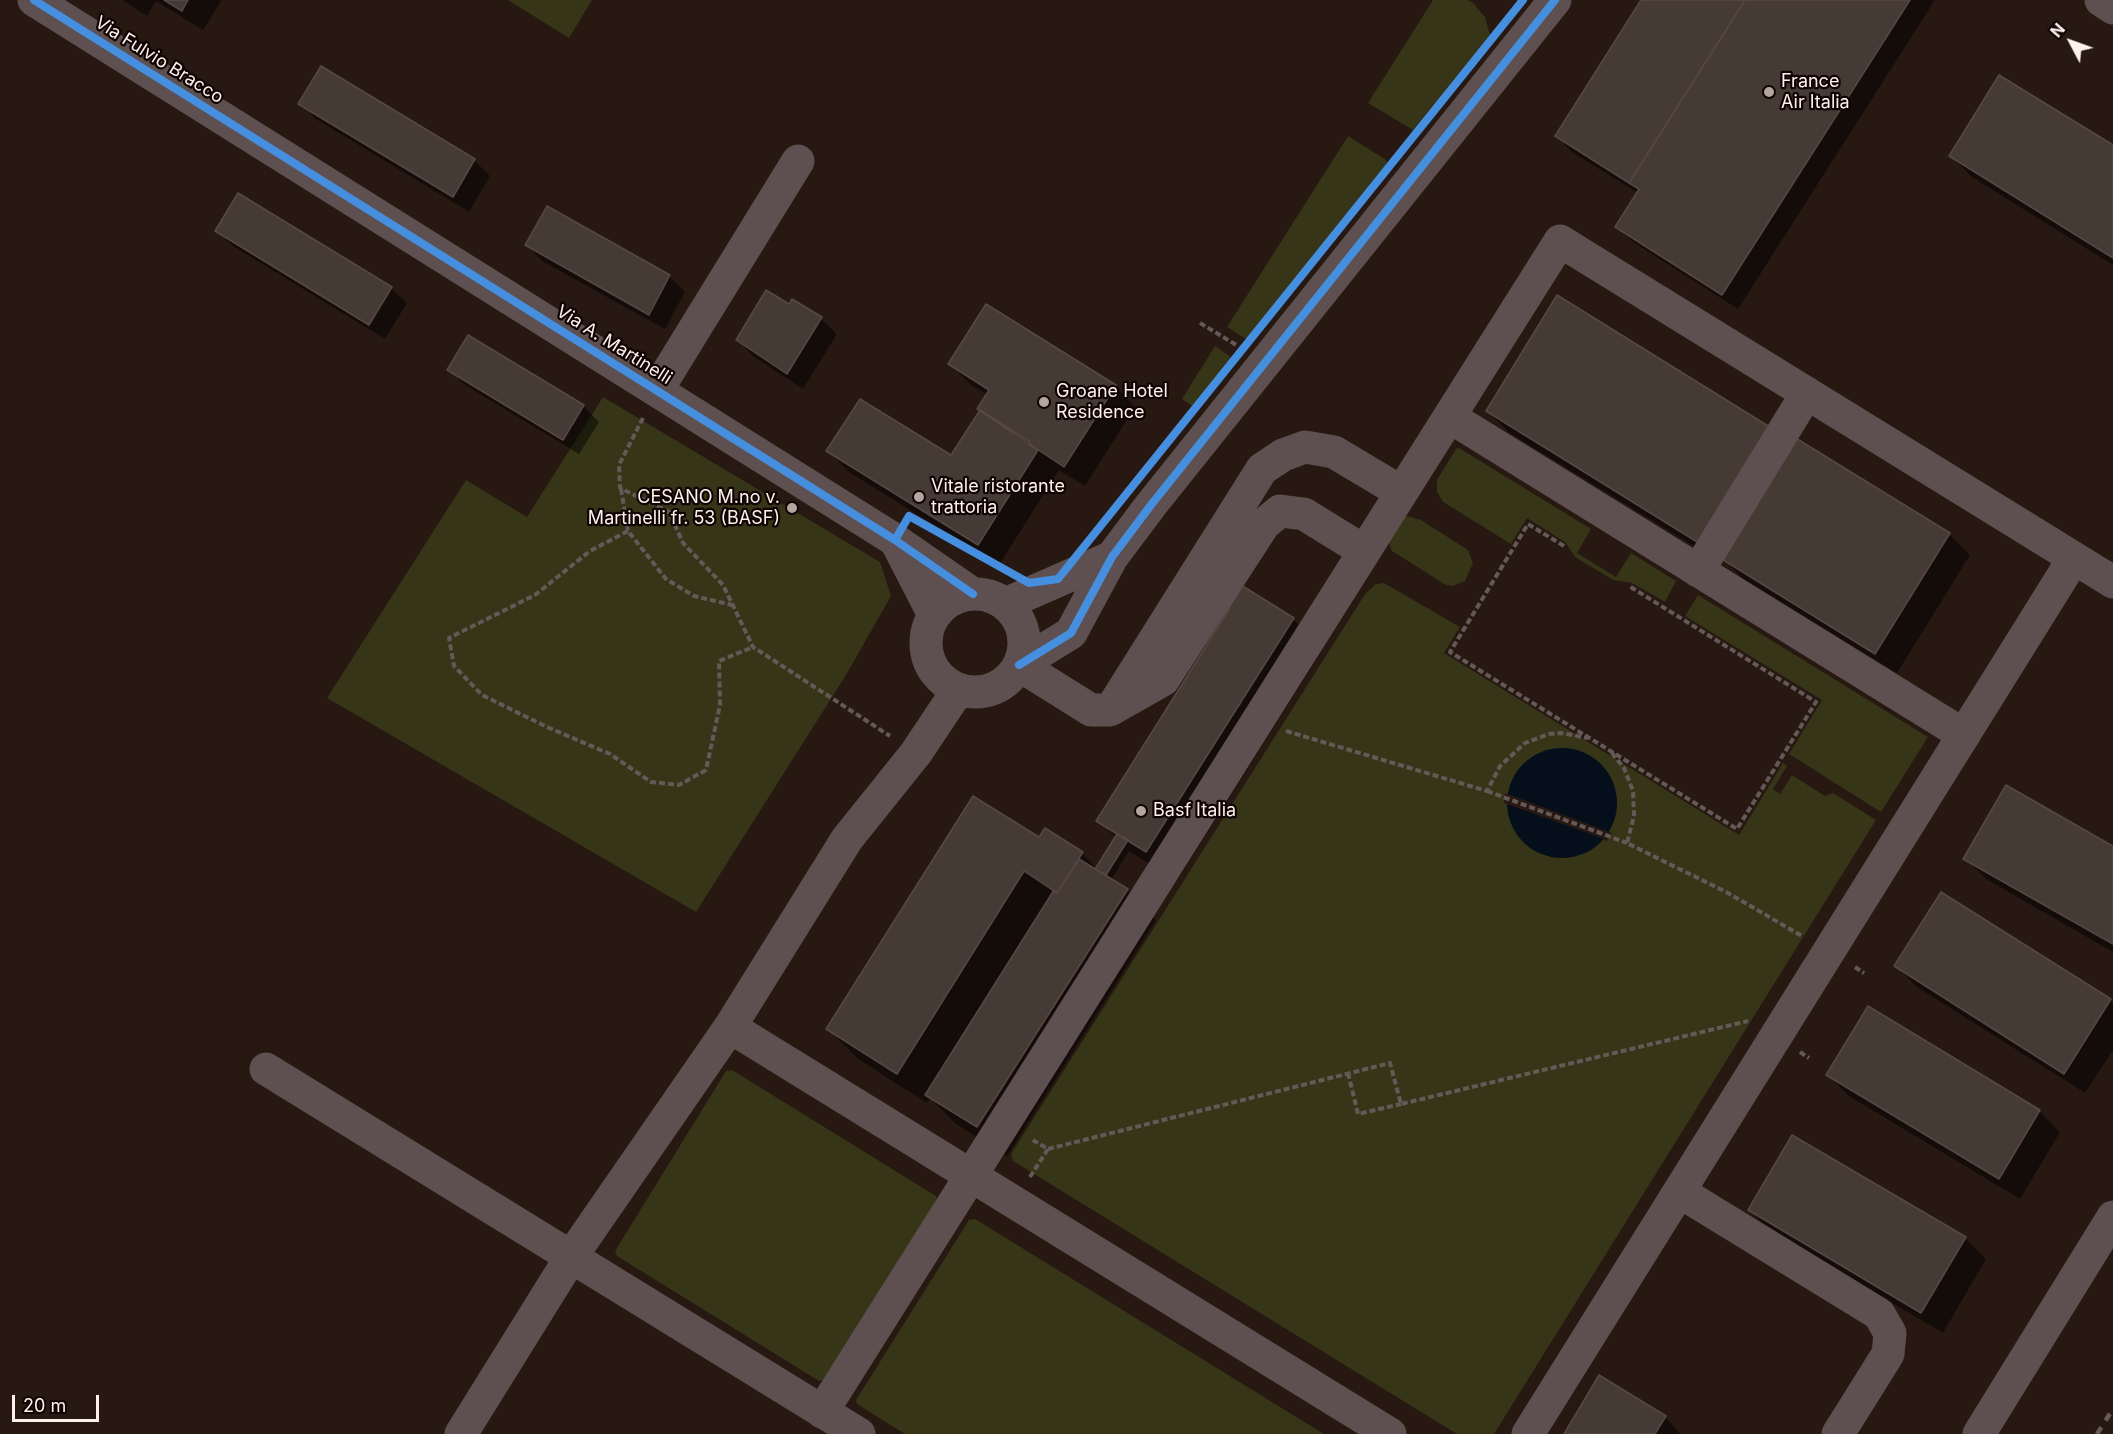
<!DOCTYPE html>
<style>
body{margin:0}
#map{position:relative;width:2113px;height:1434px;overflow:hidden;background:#271812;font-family:Inter,sans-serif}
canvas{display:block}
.north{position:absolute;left:2041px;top:12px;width:60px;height:60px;-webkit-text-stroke:4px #0f0402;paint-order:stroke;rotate:311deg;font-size:16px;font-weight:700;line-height:24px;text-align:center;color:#fef1ed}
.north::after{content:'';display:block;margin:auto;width:21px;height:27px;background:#fef1ed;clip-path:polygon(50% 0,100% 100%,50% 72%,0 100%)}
.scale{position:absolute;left:12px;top:1395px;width:87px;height:27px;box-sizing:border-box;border:3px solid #fef1ed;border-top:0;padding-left:8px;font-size:18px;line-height:21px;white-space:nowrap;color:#fef1ed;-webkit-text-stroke:4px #0f0402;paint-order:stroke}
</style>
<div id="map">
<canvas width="2113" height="1434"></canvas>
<div class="north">N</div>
<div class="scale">20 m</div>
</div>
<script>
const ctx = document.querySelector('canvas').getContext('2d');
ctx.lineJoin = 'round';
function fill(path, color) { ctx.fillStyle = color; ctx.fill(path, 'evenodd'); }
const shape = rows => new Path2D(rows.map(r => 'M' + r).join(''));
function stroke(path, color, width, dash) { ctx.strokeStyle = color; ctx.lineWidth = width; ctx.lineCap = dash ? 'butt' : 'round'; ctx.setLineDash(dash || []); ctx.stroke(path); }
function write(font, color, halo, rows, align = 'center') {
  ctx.font = font + ' Inter,sans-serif'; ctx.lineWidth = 4.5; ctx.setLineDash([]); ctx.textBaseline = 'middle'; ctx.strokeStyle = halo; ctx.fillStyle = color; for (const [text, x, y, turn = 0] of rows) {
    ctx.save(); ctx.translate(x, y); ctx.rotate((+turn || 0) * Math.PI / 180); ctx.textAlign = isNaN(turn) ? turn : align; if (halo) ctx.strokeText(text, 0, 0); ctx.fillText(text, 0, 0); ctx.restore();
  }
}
fill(shape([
 [508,0,592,0,569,38],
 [1433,0,1467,0,1473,3,1485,17,1490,35,1413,130,1368,103],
 [1348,136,1386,160,1387,163,1246,339,1227,327],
 [1215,346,1231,357,1192,406,1182,399],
 [603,397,880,562,891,596,846,675,696,912,327,698,466,480,527,517],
 [1459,448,1591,529,1577,553,1616,577,1631,553,1676,581,1665,602,1632,583,1613,580,1575,557,1565,542,1527,518,1511,544,1443,502,1437,492,1437,480,1456,449],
 [1406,516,1421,520,1468,550,1473,563,1465,581,1453,586,1446,585,1392,551,1387,537,1399,519],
 [1384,583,1460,627,1444,653,1739,835,1783,763,1787,766,1773,789,1780,794,1792,775,1825,796,1833,793,1876,820,1494,1434,1457,1434,1013,1161,1011,1154,1365,594,1376,584],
 [1698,595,1928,737,1881,812,1789,754,1822,700,1685,616],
 [732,1070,936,1196,937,1200,823,1380,819,1381,617,1256,615,1251,726,1071],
 [975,1219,1324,1434,905,1434,857,1404,856,1400,969,1220]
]), '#363517');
fill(shape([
 '1507 803a55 55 0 1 1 110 0a55 55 0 1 1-110 0Z'
]), '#040f1b');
fill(shape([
 [1505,793,1508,794,1612,833,1607,841,1604,839,1504,803]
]), '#271812');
fill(shape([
 [122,0,222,0,203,30,156,1,147,16],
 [1643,0,1935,0,1738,309,1633,242,1617,227,1638,193,1572,152,1557,136],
 [322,68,474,160,490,176,469,212,316,119,300,103],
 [2113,147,2113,265,1972,177,1951,156],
 [547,208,670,277,685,292,665,329,542,261,527,245],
 [217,231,391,288,407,303,385,339,233,246],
 [793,301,821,319,837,334,803,389,753,356,738,340,790,306],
 [950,364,1115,386,1135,407,1085,486,1059,470,999,565,849,472,828,451,952,458,988,395,971,385],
 [449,370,583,406,599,422,579,454,465,385],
 [1488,411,1773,430,1949,534,1970,555,1897,673,1742,578,1725,561,1723,564,1508,432],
 [1241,587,1293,619,1323,649,1177,881,1129,851,1111,880,1127,890,1156,920,1007,1156,956,1124,930,1098,927,1103,858,1059,828,1029,1040,839,1082,853,1097,869,1116,838,1098,820,1232,609],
 [2113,848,2113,952,1986,879,1965,858],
 [1942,894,2113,1003,2113,1050,2085,1093,1917,987,1896,966],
 [1868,1008,2039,1111,2060,1132,2020,1199,1849,1096,1828,1075],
 [1793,1137,1965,1238,1986,1259,1943,1333,1770,1231,1750,1210],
 [1665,1417,1680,1434,1566,1434]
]), '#0007');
const building = shape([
 [164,0,188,0,182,11,164,0],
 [1641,0,1745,0,1629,183,1555,136,1641,0],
 [1745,0,1910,0,1722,295,1615,227,1639,189,1629,183,1745,0],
 [321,66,475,159,453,197,298,104,321,66],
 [1999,75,2113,145,2113,258,1949,156,1999,75],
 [238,193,392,287,369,325,215,231,238,193],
 [547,206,670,275,649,315,525,245,547,206],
 [766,290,789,304,792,299,822,317,787,374,736,340,766,290],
 [1557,295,1773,429,1702,545,1486,411,1557,295],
 [986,304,1116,385,1064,467,977,409,989,390,948,364,986,304],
 [468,335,584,405,563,440,447,370,468,335],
 [860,399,951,455,980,410,1030,442,1029,445,1038,450,978,545,826,451,860,399],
 [1794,437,1950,533,1875,654,1720,558,1794,437],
 [1241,585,1294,618,1146,852,1096,821,1230,608,1227,607,1241,585],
 [2006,785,2113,846,2113,944,1963,859,2006,785],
 [973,796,1039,837,1045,828,1083,852,1057,893,1024,871,897,1074,826,1029,973,796],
 [1117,834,1128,840,1106,875,1095,869,1117,834],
 [1079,859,1128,889,977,1127,925,1095,1054,890,1057,893,1079,859],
 [1941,892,2111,999,2064,1074,1894,966,1941,892],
 [1868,1006,2040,1110,1999,1179,1826,1075,1868,1006],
 [1792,1135,1966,1237,1921,1313,1748,1210,1792,1135],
 [1599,1375,1666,1416,1655,1434,1564,1434,1599,1375]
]);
fill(building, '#463a35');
stroke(building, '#564844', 1.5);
stroke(shape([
 [1200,323,1238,346],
 [643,418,619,465,620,488,669,512,683,543,723,585,753,647,890,736],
 [621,489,628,531,666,579,694,596,732,605],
 [628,531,590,551,535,595,449,638,454,666,482,695,547,727,610,754,651,782,679,785,706,770,720,705,719,661,753,647],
 [1564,546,1528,524,1450,652,1737,829,1816,702,1629,586],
 [1286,731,1487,791,1500,766,1525,743,1549,734,1561,733,1588,738],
 [1612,753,1624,768,1633,791,1634,816,1627,843,1728,893,1802,936],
 [1487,791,1627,843],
 [1855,967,1864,973],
 [1800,1052,1809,1058],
 [1348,1073,1358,1114,1401,1104],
 [1048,1149,1390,1063,1401,1104,1748,1021],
 [1030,1177,1048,1149,1031,1139]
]), '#655958', 4, [6, 3]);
stroke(shape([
 [34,0,895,540,973,594],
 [2101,0,2113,8],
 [657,390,798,161],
 [1450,417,1964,735],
 [898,545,934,615],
 [1364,551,1304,514,1280,511,1264,524,1163,680,1110,710,1091,710,1019,665,1071,633,1112,557,1151,505,1555,0],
 [1698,571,1807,393],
 '926 643a49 49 0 1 1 98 0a49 49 0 1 1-98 0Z',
 [1005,604,1112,557],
 [958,690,916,753,847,839,730,1027,1390,1434],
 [1113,706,1262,469,1283,455,1305,447,1334,452,1401,492],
 [266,1069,859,1434],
 [1680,1192,1879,1314,1890,1333,1888,1354,1838,1434],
 [822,1412,1560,241,2074,558],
 [461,1434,571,1257,730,1027],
 [1528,1434,2074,558,2113,582],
 [1979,1434,2113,1217]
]), '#5e5050', 33);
stroke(shape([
 [2097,1434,2113,1409]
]), '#675a58', 4.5, [8, 8]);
stroke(shape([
 [34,0,895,540,973,594],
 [895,540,909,516,1029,583,1058,579,1523,0],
 [1019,665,1071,633,1112,557,1151,505,1555,0]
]), '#468fdf', 8);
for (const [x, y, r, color] of [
 [1769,92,6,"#b3a5a0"],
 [1044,402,6,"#b3a5a0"],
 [919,497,6,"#b3a5a0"],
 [792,508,6,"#b3a5a0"],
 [1141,811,6,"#b3a5a0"]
]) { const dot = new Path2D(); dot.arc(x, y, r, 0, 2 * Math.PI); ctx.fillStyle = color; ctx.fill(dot); stroke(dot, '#0f0402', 2); }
write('18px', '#fef1ed', '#0f0402', [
 ["Via Fulvio Bracco",159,60,32],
 ["Via A. Martinelli",614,345,32]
]);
write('18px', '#fef1ed', '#0f0402', [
 ["France",1781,82],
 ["Air Italia",1781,103],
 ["Groane Hotel",1056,392],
 ["Residence",1056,413],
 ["Vitale ristorante",931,487],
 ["trattoria",931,508],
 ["CESANO M.no v.",780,498,"right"],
 ["Martinelli fr. 53 (BASF)",780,519,"right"],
 ["Basf Italia",1153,811]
], 'left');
</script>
